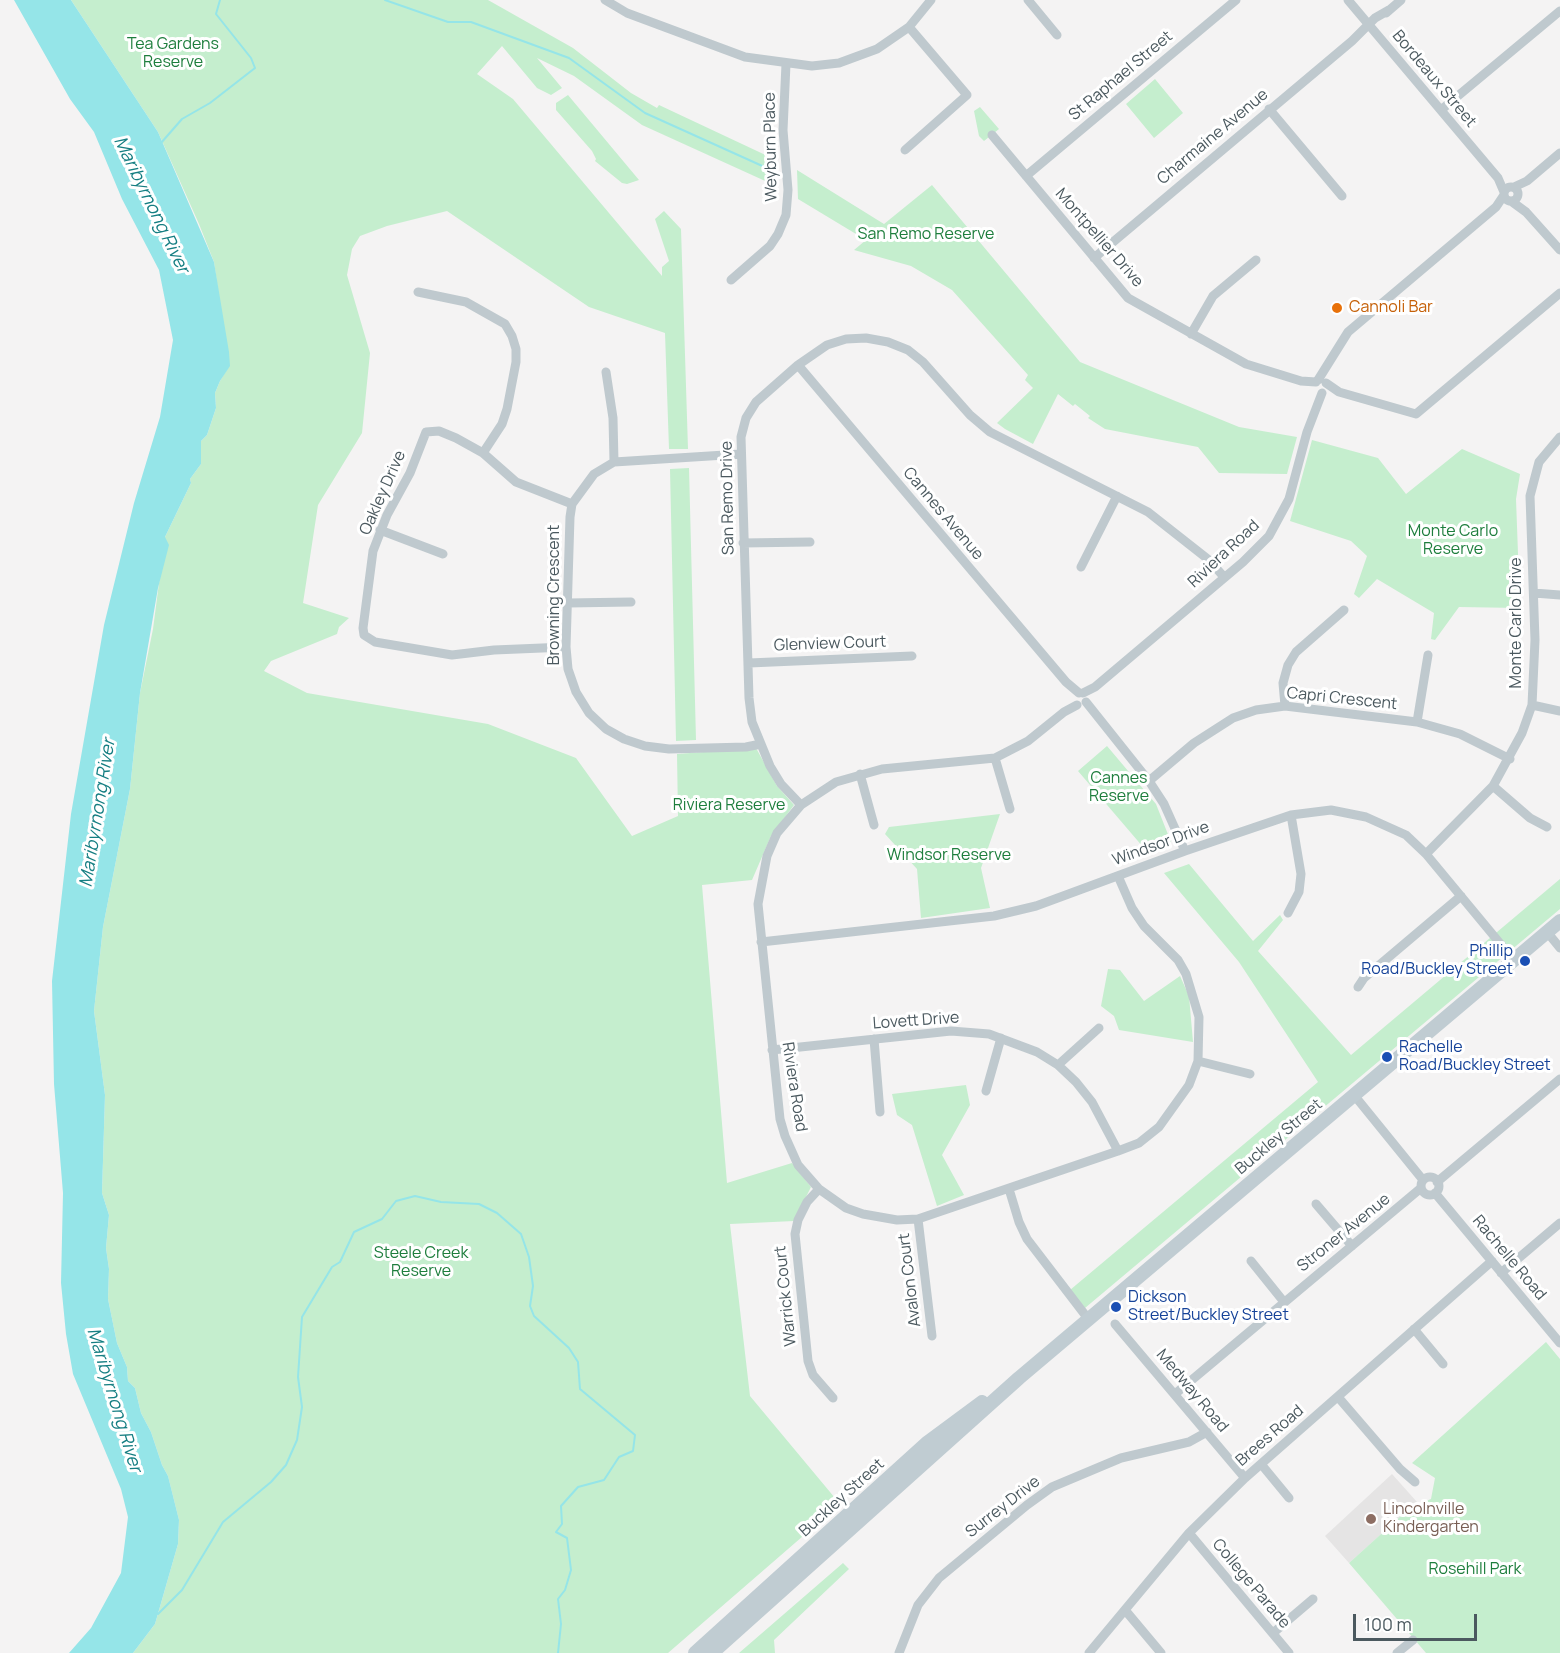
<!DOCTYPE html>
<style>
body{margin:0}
#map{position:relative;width:1560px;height:1653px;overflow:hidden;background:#f4f3f3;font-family:Manrope,sans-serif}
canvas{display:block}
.scale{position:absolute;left:1353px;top:1614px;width:124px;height:27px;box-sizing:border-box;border:3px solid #4b595f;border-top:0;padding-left:8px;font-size:18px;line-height:21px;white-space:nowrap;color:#4b595f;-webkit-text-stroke:4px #fff;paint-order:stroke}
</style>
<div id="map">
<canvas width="1560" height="1653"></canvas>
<div class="scale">100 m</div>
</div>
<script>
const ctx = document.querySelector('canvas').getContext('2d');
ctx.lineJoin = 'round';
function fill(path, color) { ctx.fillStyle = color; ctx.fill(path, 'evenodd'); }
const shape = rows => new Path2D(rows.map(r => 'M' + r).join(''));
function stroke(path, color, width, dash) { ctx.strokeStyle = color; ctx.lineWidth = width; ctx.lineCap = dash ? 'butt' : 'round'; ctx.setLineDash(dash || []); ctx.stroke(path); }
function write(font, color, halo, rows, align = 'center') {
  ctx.font = font + ' Manrope,sans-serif'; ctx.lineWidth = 6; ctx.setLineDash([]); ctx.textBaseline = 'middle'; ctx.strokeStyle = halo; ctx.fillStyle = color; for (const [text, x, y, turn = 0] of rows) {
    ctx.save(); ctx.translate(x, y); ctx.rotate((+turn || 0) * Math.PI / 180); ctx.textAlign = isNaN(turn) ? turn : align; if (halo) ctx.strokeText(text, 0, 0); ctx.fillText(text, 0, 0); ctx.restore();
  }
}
fill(shape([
 [1392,1474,1417,1502,1349,1563,1325,1536]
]), '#e5e4e4');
fill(shape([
 [71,0,488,0,573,48,631,93,657,108,659,105,774,159,774,185,642,125,574,76,537,58,562,88,551,95,537,88,502,46,477,74,513,99,662,276,662,267,669,261,655,219,664,211,681,229,688,449,669,449,665,333,589,307,447,211,387,226,360,236,352,249,347,275,370,353,362,433,318,505,303,603,349,618,339,627,337,634,271,661,264,671,307,693,488,724,576,758,632,836,678,816,677,754,756,748,777,786,794,805,771,836,752,880,702,885,727,1183,792,1163,811,1187,794,1221,730,1224,750,1396,840,1504,668,1653,133,1653,155,1624,178,1544,179,1520,168,1476,162,1465,151,1432,141,1413,135,1388,128,1381,127,1367,117,1343,108,1299,109,1269,106,1248,109,1215,102,1193,105,1095,94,1011,103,927,130,789,140,693,153,629,165,537,191,483,190,479,201,464,201,441,207,435,216,408,215,393,220,381,229,366,214,262,199,224,158,132],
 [1155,79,1183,113,1154,138,1126,104],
 [568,95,639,180,627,184,622,183,595,161,596,159,592,151,556,110,556,103],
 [980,107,999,129,984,141,979,136,974,111],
 [797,170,884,224,932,185,1080,362,1239,427,1297,437,1287,474,1219,473,1198,447,1105,429,1088,418,1090,416,1075,404,1073,406,1058,394,1033,444,1005,429,997,423,1033,388,1025,380,1028,375,952,290,911,266,854,250,866,240,798,199],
 [1312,440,1378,458,1406,494,1462,449,1520,474,1516,499,1520,608,1459,607,1435,640,1431,639,1434,613,1377,579,1359,598,1354,594,1367,556,1351,541,1290,521],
 [689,468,696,740,676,741,670,469],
 [1107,746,1156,804,1171,842,1149,854,1078,771],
 [1000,814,981,868,990,908,921,918,917,869,885,834,889,827],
 [1189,864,1253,941,1280,915,1283,920,1258,951,1351,1055,1560,879,1560,909,1085,1308,1070,1290,1318,1082,1239,962,1164,873],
 [1108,969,1120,970,1144,1001,1180,976,1189,996,1193,1042,1119,1030,1114,1016,1101,1006],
 [966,1085,970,1105,942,1155,964,1195,937,1206,912,1125,897,1115,892,1094],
 [1546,1342,1560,1359,1560,1653,1426,1653,1349,1563,1411,1507,1431,1499,1435,1478,1412,1463],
 [843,1563,849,1569,774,1640,775,1653,739,1653]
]), '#c5eece');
fill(shape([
 [14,0,71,0,158,132,214,262,229,352,230,366,220,381,215,393,216,408,207,435,201,441,201,464,190,479,191,483,165,537,169,545,158,588,140,693,130,789,103,927,94,1011,105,1095,102,1193,109,1215,106,1248,109,1269,108,1299,117,1343,127,1367,128,1381,135,1388,141,1413,151,1432,162,1465,168,1476,179,1520,178,1544,155,1624,133,1653,69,1653,91,1628,121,1573,128,1517,121,1489,73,1374,66,1334,61,1283,63,1193,54,1084,52,981,71,814,104,625,134,503,160,417,173,340,159,270,122,199,94,132,70,99]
]), '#95e5e8');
stroke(shape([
 [385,0,448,22,471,22,569,58,645,113,769,169],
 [161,143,182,119,210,103,255,68,251,58,216,14,220,0],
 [158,1614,182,1590,223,1522,271,1482,286,1465,297,1440,302,1407,298,1377,302,1317,332,1267,340,1262,354,1232,382,1219,396,1201,415,1196,441,1202,479,1204,497,1213,521,1234,529,1257,533,1286,530,1306,534,1316,569,1348,578,1362,580,1389,635,1435,633,1451,619,1457,604,1480,578,1487,561,1506,562,1524,556,1532,567,1538,571,1570,565,1590,558,1599,561,1624,558,1653]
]), '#95e5e8', 2);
stroke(shape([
 [605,0,627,13,745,57,812,66,839,63,877,49,909,27,931,0],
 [1028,0,1057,35],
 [1348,0,1498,178,1504,192],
 [1386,13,1401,0],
 [1269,109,1342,196],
 [1441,110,1560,11],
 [992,135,1128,298,1246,364,1301,381,1316,382],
 [905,150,967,95,909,27],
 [1026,176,1236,0],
 [1514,187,1527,181,1560,153],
 '1504 194a7 7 0 1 1 14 0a7 7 0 1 1-14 0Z',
 [1511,201,1526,212,1560,250],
 [1094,258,1352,41,1375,18,1389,10],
 [731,280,770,246,778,234,786,215,788,190,783,130,786,64],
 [418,292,466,302,505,324,512,336,516,349,516,362,507,409,502,424,483,453],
 [1191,334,1213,296,1256,260],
 [798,365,1066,682,1079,693],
 [606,372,613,418,614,462],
 [1318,380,1348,332,1496,207,1504,195],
 [1326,383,1339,392,1416,414,1560,293],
 [741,454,614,462,594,474,572,504,570,517,566,647,568,669,576,692,589,713,606,729,624,739,645,746,669,749,746,747,761,744],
 [380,530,443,554],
 [743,543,810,542],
 [1081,567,1117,496],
 [1534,593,1560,595],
 [568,603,631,602],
 [566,647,494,650,452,655,375,642,364,635,363,628,373,551,387,515,410,473,426,432,439,431,456,438,483,453,516,482,572,504],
 [749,663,912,656],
 [1083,693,1095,687,1243,562,1269,536,1289,499,1307,432,1322,393],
 [1086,702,1149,781,1164,804,1185,851],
 [1077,705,1064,712,1028,741,995,758,882,769,836,782,801,805,777,833,767,856,758,904,780,1119,785,1136,798,1165,819,1189,846,1208,863,1214,897,1220,918,1219,1118,1151,1139,1143,1159,1127,1189,1085,1198,1061,1199,1017,1186,974,1178,960,1144,926,1132,908,1118,876],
 [1532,705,1560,711],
 [1285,706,1283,683,1288,665,1296,652,1344,610],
 [1417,722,1428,655],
 [995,758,1010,809],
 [860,774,874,825],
 [1149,781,1194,743,1233,718,1256,710,1285,706,1417,722,1460,734,1510,759],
 [1493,786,1530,818,1547,827],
 [801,805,781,784,770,766,752,722,749,698,741,437,746,418,756,402,798,365,827,345,846,339,866,338,888,342,908,350,923,362,970,415,990,432,1148,512,1209,560,1224,577],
 [1426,854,1493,786,1522,733,1532,705,1535,640,1530,496,1539,462,1560,437],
 [1288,913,1299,892,1301,874,1291,815],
 [1547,932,1560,948],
 [761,942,994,916,1036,906,1185,851,1291,815,1331,810,1366,817,1406,835,1426,854,1513,959],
 [1358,987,1364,978,1461,896],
 [874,1039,880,1112],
 [772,1050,951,1031,989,1034,1037,1052,1058,1065,1076,1082,1092,1102,1118,1151],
 [1198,1061,1250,1074],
 [1058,1065,1099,1028],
 [986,1091,1001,1038],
 [1354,1095,1423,1180],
 '1421 1186a9 9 0 1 1 18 0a9 9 0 1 1-18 0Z',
 [1437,1182,1560,1079],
 [819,1189,807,1202,798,1220,795,1234,808,1361,813,1375,833,1398],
 [1009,1189,1019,1222,1027,1239,1089,1320],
 [1435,1193,1560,1343],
 [1316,1204,1352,1246],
 [918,1219,932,1336],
 [1251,1261,1284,1302],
 [1501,1273,1560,1223],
 [1115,1324,1245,1478],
 [1414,1329,1443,1364],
 [1175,1394,1421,1188],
 [1338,1397,1400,1469,1415,1482],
 [1261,1464,1289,1498],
 [1189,1533,1289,1653],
 [1125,1610,1161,1653],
 [1273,1633,1313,1599],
 [899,1653,918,1605,939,1578,1027,1505,1052,1487,1121,1458,1189,1442,1207,1432],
 [1089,1653,1189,1533,1245,1478,1492,1261],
 [1397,1653,1413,1640]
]), '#bfc9ce', 9);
stroke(shape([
 [695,1653,928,1442,982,1402],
 [712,1653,1019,1378,1560,921]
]), '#c0ccd2', 14);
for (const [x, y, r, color] of [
 [1337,308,6,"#e8710a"],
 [1525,961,6,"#1a4fb4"],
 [1387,1057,6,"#1a4fb4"],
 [1116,1307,6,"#1a4fb4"],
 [1371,1519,6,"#8d6e63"]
]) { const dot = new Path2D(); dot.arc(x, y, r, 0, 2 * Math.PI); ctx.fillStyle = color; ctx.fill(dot); stroke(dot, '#fff', 2); }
write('16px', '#1e7e3d', '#fff', [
 ["Tea Gardens",173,45],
 ["Reserve",173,63],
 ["San Remo Reserve",926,235],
 ["Monte Carlo",1453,532],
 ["Reserve",1453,550],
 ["Cannes",1119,779],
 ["Reserve",1119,797],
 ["Riviera Reserve",729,806],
 ["Windsor Reserve",949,856],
 ["Steele Creek",421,1254],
 ["Reserve",421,1272],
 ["Rosehill Park",1475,1570]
]);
write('16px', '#4b595f', '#fff', [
 ["St Raphael Street",1121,76,-40],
 ["Bordeaux Street",1434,79,50],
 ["Charmaine Avenue",1213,137,-40],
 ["Weyburn Place",771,147,-91],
 ["Montpellier Drive",1099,238,49],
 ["Oakley Drive",383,493,-66],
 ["San Remo Drive",728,498,-91],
 ["Cannes Avenue",943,514,50],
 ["Riviera Road",1224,554,-43],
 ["Browning Crescent",555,595,-90],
 ["Monte Carlo Drive",1517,623,-90],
 ["Glenview Court",830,644,-2],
 ["Capri Crescent",1342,699,6],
 ["Windsor Drive",1161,844,-20],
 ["Lovett Drive",916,1021,-4],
 ["Riviera Road",794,1087,81],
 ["Buckley Street",1279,1137,-40],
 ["Stroner Avenue",1344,1233,-39],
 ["Rachelle Road",1509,1258,50],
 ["Avalon Court",910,1280,-97],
 ["Warrick Court",786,1296,-96],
 ["Medway Road",1192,1391,50],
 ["Brees Road",1270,1436,-41],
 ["Buckley Street",842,1498,-42],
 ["Surrey Drive",1003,1507,-38],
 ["College Parade",1251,1584,50]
]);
write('16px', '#c56008', '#fff', [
 ["Cannoli Bar",1349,308]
], 'left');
write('16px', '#164399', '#fff', [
 ["Phillip",1513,952,"right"],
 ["Road/Buckley Street",1513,970,"right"],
 ["Rachelle",1399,1048],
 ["Road/Buckley Street",1399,1066],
 ["Dickson",1128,1298],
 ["Street/Buckley Street",1128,1316]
], 'left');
write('16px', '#785e54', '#fff', [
 ["Lincolnville",1383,1510],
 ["Kindergarten",1383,1528]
], 'left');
write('italic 18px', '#157e82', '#fff', [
 ["Maribyrnong River",151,205,64],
 ["Maribyrnong River",98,813,-81],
 ["Maribyrnong River",114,1400,73]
]);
</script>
